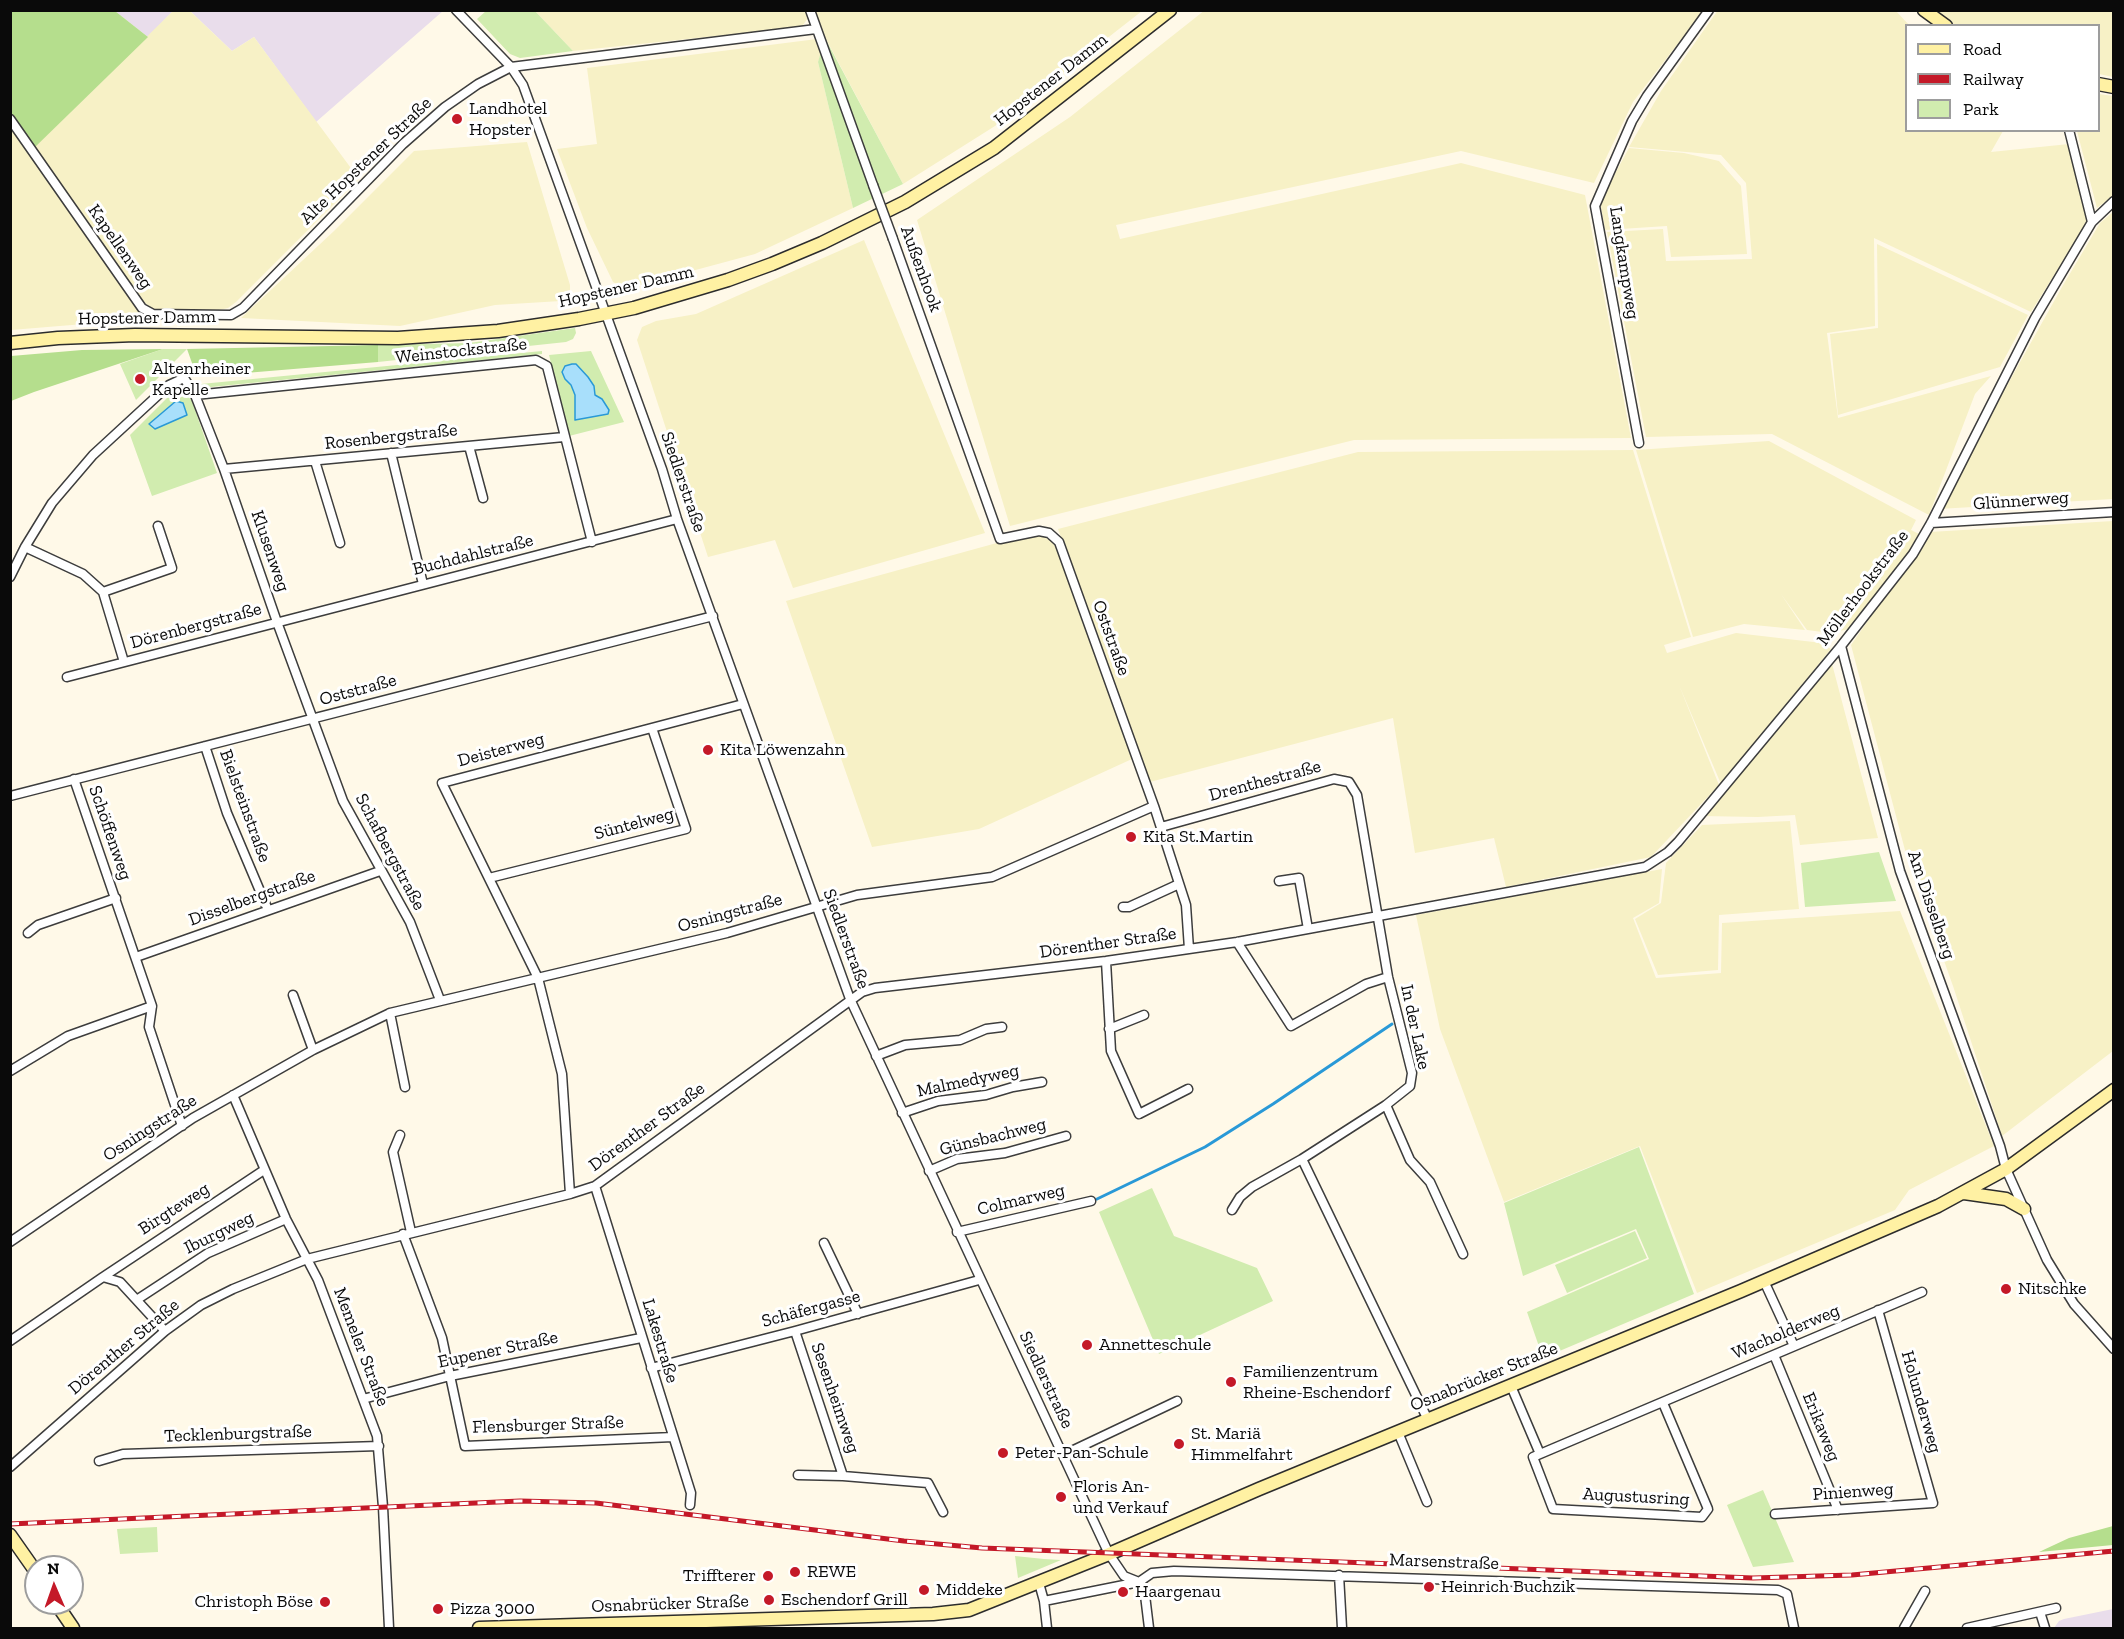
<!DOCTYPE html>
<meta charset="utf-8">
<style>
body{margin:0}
#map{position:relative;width:2124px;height:1639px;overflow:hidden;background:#fff9e8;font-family:"Zilla Slab",serif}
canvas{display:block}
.frame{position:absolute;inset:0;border:12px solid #0a0a0a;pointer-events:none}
.legend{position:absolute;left:1905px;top:24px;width:195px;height:108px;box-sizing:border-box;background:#fff;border:2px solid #9d9d9d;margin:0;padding:8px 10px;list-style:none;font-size:18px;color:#0a0a0a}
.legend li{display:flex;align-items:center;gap:12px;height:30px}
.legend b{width:30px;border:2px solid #9d9d9d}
.north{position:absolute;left:24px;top:1555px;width:60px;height:60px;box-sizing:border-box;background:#fff;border:2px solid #9d9d9d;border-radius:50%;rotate:358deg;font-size:16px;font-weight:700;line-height:24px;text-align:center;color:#0a0a0a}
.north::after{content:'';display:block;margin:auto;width:21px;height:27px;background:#c41928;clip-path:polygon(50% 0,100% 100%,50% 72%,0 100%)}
</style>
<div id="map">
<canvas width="2124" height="1639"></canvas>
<div class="frame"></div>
<ul class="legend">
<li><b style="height:8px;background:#fff1a3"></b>Road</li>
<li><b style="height:8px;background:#c41928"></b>Railway</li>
<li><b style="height:16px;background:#d1ecaf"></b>Park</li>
</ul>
<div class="north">N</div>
</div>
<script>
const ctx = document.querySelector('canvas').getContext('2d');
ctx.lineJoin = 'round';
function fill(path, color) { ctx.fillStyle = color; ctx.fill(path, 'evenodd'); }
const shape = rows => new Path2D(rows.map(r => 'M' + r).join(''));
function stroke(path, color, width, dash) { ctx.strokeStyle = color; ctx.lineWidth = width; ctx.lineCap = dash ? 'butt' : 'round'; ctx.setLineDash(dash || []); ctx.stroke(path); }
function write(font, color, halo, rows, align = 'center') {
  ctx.font = font + ' "Zilla Slab",serif'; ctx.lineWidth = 6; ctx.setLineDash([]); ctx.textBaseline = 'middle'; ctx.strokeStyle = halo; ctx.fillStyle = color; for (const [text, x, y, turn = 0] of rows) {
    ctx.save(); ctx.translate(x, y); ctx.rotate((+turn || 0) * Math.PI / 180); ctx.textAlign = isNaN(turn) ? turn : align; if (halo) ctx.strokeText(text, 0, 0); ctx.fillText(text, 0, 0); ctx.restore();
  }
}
fill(shape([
 [115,11,173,11,148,37],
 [190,11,443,11,316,122,254,37,232,51],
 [2113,1609,2113,1628,2054,1628,2059,1621,2064,1619]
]), '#e9ddeb');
fill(shape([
 [806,10,807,19,802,27,573,51,535,11],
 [1205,10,1703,11,1633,102,1594,183,1461,151,1116,225,1120,239,1461,163,1585,195,1631,438,1354,440,1010,526,917,220,1070,117],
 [1718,10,1896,11,1909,25,1906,26,1906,130,2003,131,1991,152,2069,144,2088,221,2031,312,1874,238,1875,326,1827,333,1838,418,1991,376,1975,394,1929,515,1772,434,1646,437,1607,232,1663,229,1666,261,1752,259,1746,183,1721,155,1629,147,1661,91],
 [173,11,190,11,232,51,254,37,359,179,236,302,228,308,214,311,161,311,151,308,143,301,44,166,145,319,11,330,10,119,32,149],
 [815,11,1142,11,995,126,903,184,826,39,818,62,853,208,755,254,625,289,613,282,587,228,557,149,597,144,587,68,825,38],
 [1933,11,2113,11,2113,77,2099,74,2098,26,1955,25],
 [2099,94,2113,96,2114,195,2097,208,2077,131,2098,130],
 [527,142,570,285,570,291,561,301,495,305,400,326,241,318,334,231,414,151],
 [1629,148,1684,153,1719,161,1741,186,1747,254,1671,257,1667,226,1605,230,1600,201],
 [2113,212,2113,499,1938,509,2062,287,2100,223],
 [864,240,985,533,793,588,775,540,708,557,637,340,642,327,656,321,696,314],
 [1877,244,2028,315,2000,367,1838,415,1830,334,1878,328],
 [1769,441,1916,520,1911,530,1919,534,1909,552,1884,584,1870,557,1884,585,1849,629,1830,633,1807,630,1781,594,1805,630,1744,624,1693,637,1636,450],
 [1633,450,1691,637,1664,645,1667,653,1736,633,1822,643,1831,649,1721,784,1679,685,1719,785,1651,857,1506,887,1494,838,1415,853,1393,718,1150,782,1058,529,1358,452],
 [2113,521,2113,1051,2002,1136,1953,986,1906,854,1851,645,1930,532],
 [1044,536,1056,545,1132,759,979,829,872,847,786,601,1004,541],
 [1831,660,1878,838,1800,845,1795,815,1758,817,1701,816,1768,740],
 [1790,821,1799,909,1719,915,1718,970,1658,975,1635,919,1661,903,1666,863,1702,825],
 [1662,869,1659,903,1633,918,1656,978,1721,973,1722,923,1900,911,1994,1146,1909,1190,1895,1210,1697,1293,1640,1146,1504,1202,1440,1029,1416,915]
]), '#f7f1c6');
fill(shape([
 [486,11,535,11,573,51,520,58,510,54,477,19],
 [825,38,903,184,853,208,818,62],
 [575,328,576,333,573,339,566,342,378,362,378,345,469,343],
 [163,349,187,349,136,400,120,364],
 [542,351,542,354,201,388,201,384],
 [591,351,624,422,569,436,549,355],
 [177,392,186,394,192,401,217,473,152,496,130,435,168,397],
 [1879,852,1896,901,1805,907,1801,863],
 [1639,1147,1694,1294,1543,1358,1527,1312,1649,1259,1636,1229,1523,1276,1504,1203],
 [1152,1188,1174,1236,1257,1268,1273,1301,1159,1354,1099,1212],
 [1635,1231,1647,1258,1567,1293,1555,1265],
 [1763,1490,1794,1562,1753,1567,1727,1505],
 [157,1527,158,1552,120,1554,117,1529],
 [1015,1556,1044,1559,1061,1560,1018,1578]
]), '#d1ecaf');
fill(shape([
 [10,11,115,11,148,37,32,150,11,119],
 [378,345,378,362,197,377,187,349],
 [163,349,34,392,11,401,11,356,82,350],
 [2113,1526,2113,1545,2039,1552,2069,1538]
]), '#b5de8d');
const water = shape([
 [572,364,576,364,588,377,594,386,595,395,602,399,609,410,608,414,575,420,575,395,571,385,565,379,562,372,565,366,572,364],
 [176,401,183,403,187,415,155,429,149,424,176,401]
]);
fill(water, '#a8dffb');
stroke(water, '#2999d7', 1.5);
stroke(shape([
 [1097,1199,1205,1147,1273,1104,1392,1024]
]), '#2999d7', 3);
const street = shape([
 [456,10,511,67,523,85,662,469,677,519,850,999,1109,1554,1124,1576,1139,1582,1144,1587,1149,1628],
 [810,10,873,185],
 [10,119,142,308,153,314,231,315,243,308,403,144,445,107,478,84,511,67,816,29],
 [2069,130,2092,222],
 [893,239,1000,539,1039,531,1049,533,1059,542,1154,806,1186,905,1189,949],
 [195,395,536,360,547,366,592,542],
 [1639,443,1595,206,1632,121,1647,96,1709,10],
 [469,446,483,498],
 [391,453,423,584],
 [315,461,340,543],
 [224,469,564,437],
 [1931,523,2114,512],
 [25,547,83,574,103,592,124,662],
 [10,577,25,547,52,503,93,455,169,385,184,378,195,395,224,469,277,622,343,801,410,922,440,1000],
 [103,592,172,568,158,526],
 [1841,646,1900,871,2000,1146,2006,1169,2047,1260,2074,1304,2114,1349],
 [67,677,677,519],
 [205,746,227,813,268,910],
 [74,779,152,1006,149,1027,182,1126],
 [10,796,713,616],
 [1161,827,1334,779,1349,782,1357,795,1388,977,1412,1073,1410,1086,1386,1105,1302,1159,1428,1420],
 [489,878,686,829,652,728],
 [1279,881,1299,878,1308,929],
 [1123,907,1129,907,1179,884],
 [28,933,38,925,116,898],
 [1237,942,1291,1026,1366,984,1388,977],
 [136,957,380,871],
 [1106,961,1111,1051,1139,1114,1188,1089],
 [293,995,313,1050],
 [390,1013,405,1087],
 [1109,1029,1144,1015],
 [876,1056,905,1045,960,1040,986,1029,1002,1027],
 [10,1071,68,1036,152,1006],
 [233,1095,286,1219,318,1280,377,1436,383,1507,389,1628],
 [1386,1105,1410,1160,1430,1182,1463,1254],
 [902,1113,938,1101,986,1095,1013,1087,1042,1082],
 [400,1135,393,1152,411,1232],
 [929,1171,957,1159,1005,1153,1066,1136],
 [595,1186,691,1493,690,1505],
 [570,1194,562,1074,538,978,442,783,743,704],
 [1232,1210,1240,1197,1252,1187,1302,1159],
 [957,1232,1091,1201],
 [403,1234,442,1338,465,1446,673,1437],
 [10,1242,193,1118,313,1050,390,1013,727,933,857,895,992,877,1154,806],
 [824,1243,858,1314],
 [103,1277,264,1170],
 [1764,1281,1794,1346],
 [138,1299,208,1253,286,1219],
 [795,1331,843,1476,928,1483,943,1512],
 [10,1341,103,1277,120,1282,165,1331],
 [1774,1355,1838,1510],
 [651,1368,795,1331,979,1280],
 [1511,1386,1540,1454,1533,1457,1553,1509,1702,1517,1708,1509,1663,1403],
 [363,1399,450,1376,641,1338],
 [1398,1432,1427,1502],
 [1540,1454,1922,1292],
 [1063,1455,1177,1401],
 [99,1461,123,1454,379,1446],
 [10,1467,165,1331,201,1305,233,1289,307,1259,570,1194,595,1186,862,992,875,988,1106,961,1237,942,1645,867,1668,852,1678,842,1841,646,1913,554,1931,523,2035,318,2092,222,2114,201],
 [798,1475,843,1476],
 [1775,1514,1933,1503,1878,1310],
 [1339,1575,1342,1628],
 [1039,1583,1044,1601,1047,1628],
 [1044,1601,1139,1582,1152,1573,1174,1571,1778,1590,1787,1594,1794,1628],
 [2040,1612,2045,1628],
 [1904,1628,1925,1591],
 [1967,1628,2056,1608]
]);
const secondary = shape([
 [1924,10,1946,26],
 [2098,84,2114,87],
 [10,343,58,338,135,335,398,338,498,331,579,319,634,308,728,280,772,264,822,243,905,202,994,148,1170,10],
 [1964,1193,2006,1199,2024,1209],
 [10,1535,36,1572],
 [56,1603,73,1628],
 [479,1628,933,1614,969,1610,1109,1554,1259,1489,1741,1291,1938,1206,2006,1169,2114,1090]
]);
stroke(street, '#3d3d3d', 11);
stroke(secondary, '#2c2c2c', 15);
stroke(street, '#fff', 8);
stroke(secondary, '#fff1a3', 12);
const rail = shape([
 [10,1524,520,1501,559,1502,596,1503,904,1541,982,1548,1753,1578,1852,1575,2114,1551]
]);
stroke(rail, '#c41928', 5);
stroke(rail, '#fff', 3, [9]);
const streetBridge = shape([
 [873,185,893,239]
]);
stroke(streetBridge, '#3d3d3d', 11, []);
stroke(streetBridge, '#fff', 8);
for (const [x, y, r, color] of [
 [457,119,6,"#c41928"],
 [140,379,6,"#c41928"],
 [708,750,6,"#c41928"],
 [1131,837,6,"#c41928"],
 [2006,1289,6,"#c41928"],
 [1087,1345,6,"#c41928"],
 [1231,1382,6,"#c41928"],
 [1179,1444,6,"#c41928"],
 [1003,1453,6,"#c41928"],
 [1061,1497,6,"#c41928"],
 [795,1572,6,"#c41928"],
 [768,1576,6,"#c41928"],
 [1429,1587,6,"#c41928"],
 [924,1590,6,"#c41928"],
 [1123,1592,6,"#c41928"],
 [769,1600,6,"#c41928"],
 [325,1602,6,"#c41928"],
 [438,1609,6,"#c41928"]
]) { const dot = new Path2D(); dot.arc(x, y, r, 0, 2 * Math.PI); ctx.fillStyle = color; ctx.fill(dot); stroke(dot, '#fff', 2); }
write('18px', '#0a0a0a', '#fff', [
 ["Hopstener Damm",1051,80,-38],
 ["Alte Hopstener Straße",366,161,-44],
 ["Kapellenweg",120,247,55],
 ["Langkampweg",1624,263,81],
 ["Außenhook",921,269,70],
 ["Hopstener Damm",626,287,-13],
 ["Hopstener Damm",147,318,-1],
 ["Weinstockstraße",461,351,-6],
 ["Rosenbergstraße",391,437,-6],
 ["Siedlerstraße",683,482,71],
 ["Glünnerweg",2021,501,-4],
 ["Klusenweg",270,551,71],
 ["Buchdahlstraße",473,555,-14],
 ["Möllerhookstraße",1863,588,-53],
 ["Dörenbergstraße",196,626,-15],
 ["Oststraße",1111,638,70],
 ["Oststraße",358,690,-15],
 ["Deisterweg",501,750,-15],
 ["Drenthestraße",1265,781,-15],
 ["Bielsteinstraße",245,806,70],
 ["Süntelweg",634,824,-15],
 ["Schöffenweg",110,833,71],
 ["Schafbergstraße",390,852,62],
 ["Disselbergstraße",252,898,-20],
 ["Am Disselberg",1931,905,71],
 ["Osningstraße",730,913,-15],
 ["Siedlerstraße",846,939,70],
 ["Dörenther Straße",1108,943,-8],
 ["In der Lake",1415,1027,78],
 ["Malmedyweg",968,1081,-12],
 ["Dörenther Straße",647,1127,-36],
 ["Osningstraße",150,1128,-33],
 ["Günsbachweg",993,1137,-14],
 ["Colmarweg",1021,1200,-13],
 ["Birgteweg",174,1209,-33],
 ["Iburgweg",219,1233,-26],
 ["Schäfergasse",811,1309,-15],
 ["Wacholderweg",1786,1332,-23],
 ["Lakestraße",660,1341,73],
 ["Dörenther Straße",124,1347,-40],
 ["Memeler Straße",361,1347,69],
 ["Eupener Straße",498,1350,-12],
 ["Osnabrücker Straße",1484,1377,-22],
 ["Siedlerstraße",1046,1380,65],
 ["Sesenheimweg",835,1398,71],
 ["Holunderweg",1921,1402,74],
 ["Flensburger Straße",548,1425,-2],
 ["Erikaweg",1821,1427,68],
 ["Tecklenburgstraße",238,1434,-2],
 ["Pinienweg",1853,1492,-4],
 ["Augustusring",1636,1497,3],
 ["Marsenstraße",1444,1562,2],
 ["Osnabrücker Straße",670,1604,-2]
]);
write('18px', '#0a0a0a', '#fff', [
 ["Landhotel",469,109],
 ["Hopster",469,130],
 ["Altenrheiner",152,369],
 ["Kapelle",152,390],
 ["Kita Löwenzahn",720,750],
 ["Kita St.Martin",1143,837],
 ["Nitschke",2018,1289],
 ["Annetteschule",1099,1345],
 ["Familienzentrum",1243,1372],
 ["Rheine-Eschendorf",1243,1393],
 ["St. Mariä",1191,1434],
 ["Himmelfahrt",1191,1455],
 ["Peter-Pan-Schule",1015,1453],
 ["Floris An-",1073,1487],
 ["und Verkauf",1073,1508],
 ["REWE",807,1572],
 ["Triffterer",756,1576,"right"],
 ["Heinrich Buchzik",1441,1587],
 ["Middeke",936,1590],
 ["Haargenau",1135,1592],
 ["Eschendorf Grill",781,1600],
 ["Christoph Böse",313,1602,"right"],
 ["Pizza 3000",450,1609]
], 'left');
</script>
